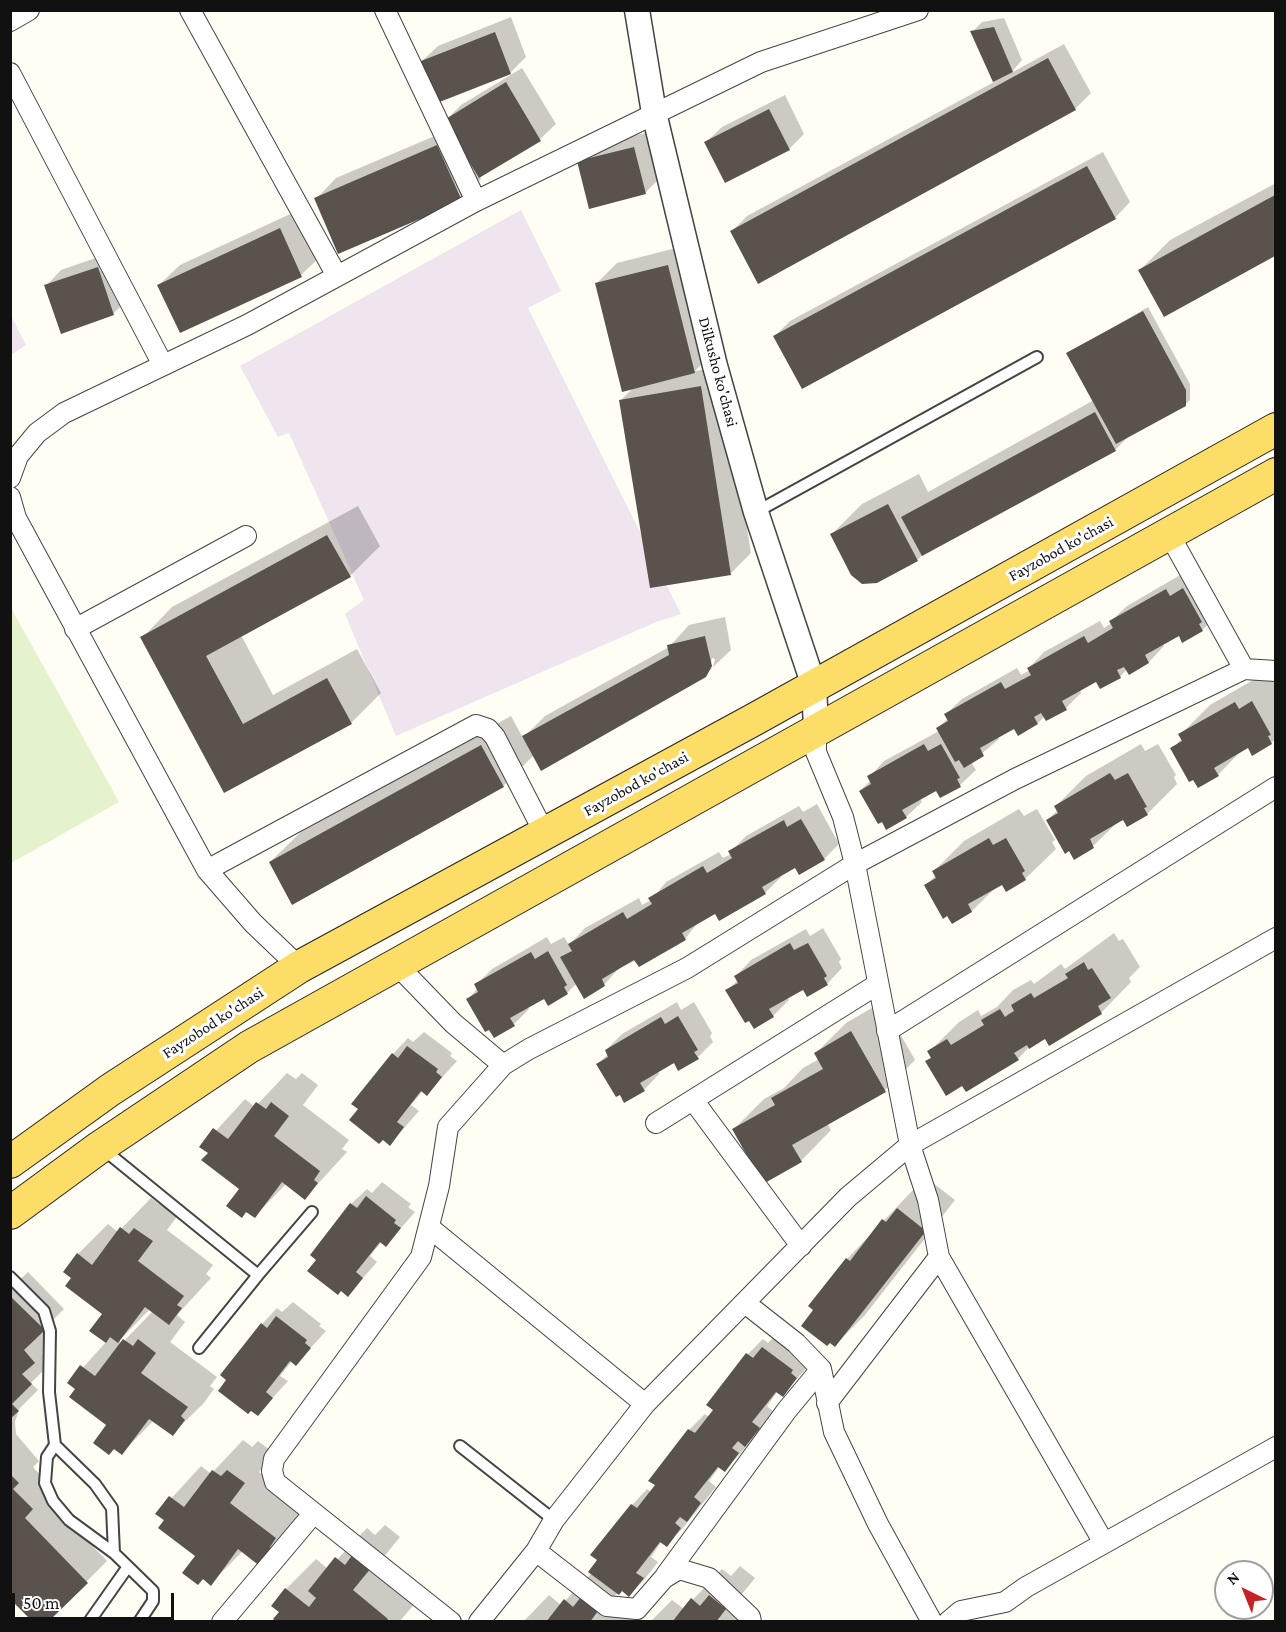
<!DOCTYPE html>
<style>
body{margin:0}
#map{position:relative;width:1286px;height:1632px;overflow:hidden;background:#fffdf4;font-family:"Crimson Pro",serif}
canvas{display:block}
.frame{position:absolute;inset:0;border:12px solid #111;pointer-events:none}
.north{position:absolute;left:1214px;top:1560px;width:60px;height:60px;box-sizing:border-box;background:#fff;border:2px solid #a0a0a0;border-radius:50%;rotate:317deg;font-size:16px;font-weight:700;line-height:24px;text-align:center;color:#111}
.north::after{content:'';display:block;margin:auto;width:21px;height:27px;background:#c62325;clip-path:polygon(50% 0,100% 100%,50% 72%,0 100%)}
.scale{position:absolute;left:12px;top:1593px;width:162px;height:27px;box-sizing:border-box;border:3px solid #111;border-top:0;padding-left:8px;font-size:18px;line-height:21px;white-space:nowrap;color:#111;-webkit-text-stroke:4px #fff;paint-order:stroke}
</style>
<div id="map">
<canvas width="1286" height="1632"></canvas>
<div class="frame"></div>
<div class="north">N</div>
<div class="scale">50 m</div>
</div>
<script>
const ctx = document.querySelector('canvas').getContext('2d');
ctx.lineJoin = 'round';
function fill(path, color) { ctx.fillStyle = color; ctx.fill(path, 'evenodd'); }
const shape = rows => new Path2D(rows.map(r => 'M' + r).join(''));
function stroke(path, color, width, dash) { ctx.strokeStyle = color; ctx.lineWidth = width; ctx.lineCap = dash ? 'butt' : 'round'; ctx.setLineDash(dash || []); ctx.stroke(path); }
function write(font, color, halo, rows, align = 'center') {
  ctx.font = font + ' "Crimson Pro",serif'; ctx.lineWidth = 6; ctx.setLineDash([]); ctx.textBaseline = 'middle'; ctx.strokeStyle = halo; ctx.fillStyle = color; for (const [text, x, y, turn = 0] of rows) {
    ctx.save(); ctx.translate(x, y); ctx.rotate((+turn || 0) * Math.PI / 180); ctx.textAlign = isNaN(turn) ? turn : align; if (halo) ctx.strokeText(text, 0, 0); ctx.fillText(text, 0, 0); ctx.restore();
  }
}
fill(shape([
 [521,210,561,291,528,308,681,614,656,622,396,736,345,614,364,600,289,433,278,437,240,366],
 [11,316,26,345,11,355,10,355]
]), '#eee5ef');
fill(shape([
 [11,608,119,802,11,863,10,863]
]), '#e4f2ce');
fill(shape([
 [511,17,526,57,510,73,422,61,438,46],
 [1004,18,1022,60,1011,73,1064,44,1091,93,1075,109,732,231,747,216,994,82,972,32,982,22],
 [522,68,556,124,540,139,480,176,481,179,461,199,316,199,336,178,451,129,446,120,461,105],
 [785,95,804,134,789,149,706,142,722,127],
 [649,132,660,178,645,193,579,162,594,146],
 [1103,152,1130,202,1115,218,775,336,790,321],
 [1276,183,1276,254,1164,315,1140,270,1170,240],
 [301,209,322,255,301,275,180,331,159,285,180,265],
 [688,245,715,351,695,371,721,367,751,553,731,573,621,400,633,388,596,284,617,263],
 [113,252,129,298,113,314,46,286,61,270],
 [1148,307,1190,384,1190,400,1185,405,1130,435,1115,450,925,553,917,560,832,534,862,504,919,474,928,492,1094,400,1068,354],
 [358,506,380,546,350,576,241,635,273,695,357,649,381,693,351,723,224,791,142,638,172,607],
 [1182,574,1218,615,1202,630,1183,641,1179,634,1162,643,1164,646,1149,662,1129,673,1127,669,1120,677,1097,680,1080,690,1081,693,1066,708,1045,716,1038,723,1014,727,997,736,999,739,974,760,972,764,976,770,960,785,941,796,937,789,920,799,922,802,906,817,860,791,871,780,869,777,884,761,939,731,938,728,948,718,946,714,962,699,1017,668,1021,675,1030,670,1029,668,1044,652,1100,621,1104,628,1112,623,1111,621,1127,606],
 [725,617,731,650,713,667,715,659,712,658,710,668,712,668,709,671,690,686,542,768,534,755,503,786,270,862,301,832,511,716,523,738,545,716,669,647,689,625],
 [1265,673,1276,676,1276,739,1271,743,1252,754,1248,746,1243,749,1218,775,1172,749,1182,738,1180,735,1210,705],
 [1141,744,1145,751,1158,744,1176,775,1174,777,1177,784,1147,814,1119,821,1093,846,1074,857,1047,820,1058,810,1056,806,1086,776],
 [817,804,839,844,824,859,796,866,780,875,781,877,765,893,719,919,716,912,699,921,685,939,619,968,604,985,577,983,567,993,548,1004,544,996,527,1006,529,1009,514,1024,468,999,478,988,476,985,492,969,547,937,551,944,564,937,569,945,585,928,639,898,642,905,651,900,666,882,719,852,723,858,731,854,730,852,746,836,799,806,803,812],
 [1019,809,1024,816,1037,809,1055,840,1052,842,1056,849,1025,879,1006,890,1002,883,997,886,972,911,952,922,926,885,936,875,934,871,964,841],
 [823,928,841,959,839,962,842,968,827,984,804,988,787,997,789,1000,773,1016,727,990,738,980,736,976,751,960,806,929,810,936],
 [1114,933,1119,941,1123,939,1140,967,1129,978,1131,982,1101,1013,1049,1044,1046,1037,1030,1046,1018,1059,962,1084,927,1061,932,1057,929,1052,959,1022,978,1010,981,1016,997,1007,1013,990,1031,980,1034,984,1061,964,1065,969],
 [677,1002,681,1010,694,1002,712,1033,710,1036,713,1042,698,1057,674,1061,658,1071,659,1074,644,1090,598,1064,608,1054,606,1050,622,1034],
 [882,1002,915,1060,885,1090,827,1123,831,1130,801,1161,734,1129,764,1099,784,1088,803,1068,819,1059,816,1053,846,1023],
 [424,1032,452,1053,450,1056,457,1061,427,1094,423,1091,411,1105,419,1111,390,1144,360,1109,393,1054,408,1038,413,1042],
 [287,1073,296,1079,302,1073,318,1085,303,1105,349,1140,342,1149,347,1152,305,1198,286,1184,255,1216,241,1188,202,1146,245,1099,255,1107],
 [928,1179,955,1200,865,1315,835,1345,816,1310,810,1306,847,1259,913,1190,916,1192],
 [382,1182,411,1204,408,1207,415,1212,386,1245,382,1241,370,1256,377,1262,348,1295,351,1204,367,1189,372,1193],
 [151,1198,159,1204,165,1198,182,1210,167,1230,213,1265,206,1274,211,1278,177,1315,185,1322,170,1342,217,1377,210,1386,214,1389,203,1404,172,1434,154,1420,122,1453,108,1425,69,1383,106,1342,105,1314,73,1278,78,1254,108,1224,118,1232],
 [150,1309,153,1311,122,1343,119,1341],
 [28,1272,64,1309,44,1329,55,1341,42,1353,52,1362,31,1383,38,1390,19,1409,15,1422,16,1434,39,1461,33,1467,52,1488,44,1496,107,1561,46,1622,10,1597,10,1289],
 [293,1302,321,1324,319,1326,326,1331,296,1364,292,1361,280,1376,288,1381,258,1414,262,1324,277,1308,282,1312],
 [779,1332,812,1362,782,1395,778,1391,767,1406,774,1412,740,1454,724,1470,720,1466,709,1481,716,1487,682,1529,667,1545,662,1541,651,1557,658,1562,644,1580,629,1595,622,1590,614,1596,646,1622,523,1622,549,1595,561,1605,592,1573,632,1505,647,1489,651,1492,657,1485,650,1480,689,1430,705,1414,709,1417,748,1354,763,1339,768,1343],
 [243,1440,252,1447,258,1441,274,1453,259,1472,305,1507,261,1565,243,1551,210,1584,197,1556,157,1514,201,1466,211,1474],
 [385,1525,400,1537,382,1559,418,1600,399,1622,279,1622,286,1589,316,1559,328,1569,367,1528,375,1535],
 [740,1566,755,1578,737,1600,764,1622,650,1622,672,1600,684,1609,722,1569,731,1576]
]), '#0003');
fill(shape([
 [994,27,1013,72,993,82,970,31],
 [495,32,511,74,437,103,421,61],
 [1048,58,1076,110,758,284,730,231],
 [506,82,541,141,479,178,444,120],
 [769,109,790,150,725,183,704,142],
 [437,145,462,201,338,254,314,198],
 [634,147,646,194,589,209,577,161],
 [1087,166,1116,219,802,389,773,336],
 [1275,195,1275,256,1164,317,1138,270],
 [280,228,302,277,180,333,157,285],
 [668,265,695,373,622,392,595,283],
 [98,267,114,315,61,334,44,285],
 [1143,311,1186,390,1186,406,1116,444,1066,353],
 [701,386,731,575,650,588,619,400],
 [1095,412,1116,451,922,556,901,517],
 [888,504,918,561,877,583,862,584,851,575,830,534],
 [327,535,351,577,206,656,243,724,327,678,352,724,224,793,140,637],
 [1183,588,1202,622,1199,624,1203,631,1182,643,1179,636,1145,655,1149,663,1129,675,1124,667,1117,670,1121,678,1100,689,1096,682,1062,701,1067,710,1046,721,1041,713,1034,717,1038,724,1018,736,1014,729,980,748,984,756,964,768,959,760,955,762,936,728,948,721,944,714,1001,682,1005,689,1031,675,1027,668,1084,636,1088,643,1113,628,1109,621,1166,589,1170,596],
 [705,636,712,666,706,677,541,771,522,736,669,655,667,645],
 [1252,701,1271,735,1268,736,1272,744,1252,756,1248,748,1214,768,1219,776,1198,788,1193,780,1189,782,1170,748,1182,741,1178,734,1235,702,1239,709],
 [924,744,928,751,941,744,960,778,957,779,961,787,940,798,936,791,902,810,907,818,886,830,882,822,878,824,859,791,871,784,867,776],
 [481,745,504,787,292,905,269,862],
 [1110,773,1115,780,1128,773,1147,807,1144,808,1148,815,1127,827,1123,820,1090,839,1094,848,1074,860,1069,851,1065,854,1046,820,1058,813,1054,806],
 [801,819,825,860,799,875,795,868,762,887,766,894,719,921,715,914,682,933,686,940,639,967,634,960,602,979,605,986,584,999,560,957,572,951,568,944,623,912,627,919,652,904,648,898,703,866,707,873,732,858,728,851,784,820,787,827],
 [989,838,993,845,1006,838,1025,871,1022,873,1026,880,1006,892,1002,885,968,904,972,912,952,924,947,916,943,919,924,885,936,878,932,871],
 [790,943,794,950,808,943,827,976,824,978,828,985,807,997,803,990,769,1009,774,1017,754,1029,749,1021,745,1023,725,990,738,983,734,976],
 [548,951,567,985,564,987,568,994,548,1006,544,999,510,1018,515,1026,494,1038,489,1030,485,1032,466,999,478,992,474,984,531,952,535,959],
 [1084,962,1088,970,1092,968,1111,998,1098,1006,1102,1014,1049,1046,1045,1039,1029,1049,1027,1045,1014,1053,1019,1060,966,1092,962,1086,946,1096,925,1061,931,1058,927,1051,947,1039,951,1045,984,1025,981,1020,1000,1009,1005,1017,1009,1014,1014,1011,1011,1005,1031,993,1034,998,1068,978,1065,974],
 [678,1016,698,1050,694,1052,699,1059,678,1071,674,1063,640,1083,645,1091,624,1103,620,1095,616,1097,596,1064,608,1057,605,1050,661,1017,665,1024],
 [851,1031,886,1092,792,1145,802,1162,763,1184,732,1129,775,1105,771,1098,823,1069,814,1053],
 [407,1046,438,1069,436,1072,442,1077,427,1096,421,1091,397,1122,404,1127,390,1146,383,1140,379,1144,349,1120,358,1109,351,1104,392,1053,398,1058],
 [256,1102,266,1109,271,1102,289,1116,274,1136,320,1171,314,1180,318,1183,305,1200,282,1182,255,1218,246,1212,242,1218,226,1206,239,1189,201,1160,208,1153,199,1147,213,1128,228,1139],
 [366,1196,396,1220,394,1223,401,1228,386,1247,380,1242,356,1272,363,1278,348,1297,341,1291,338,1295,307,1271,316,1260,310,1255,350,1203,357,1208],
 [897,1208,926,1231,835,1347,830,1343,827,1346,801,1326,813,1310,808,1306,846,1258,850,1261,882,1219,886,1222],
 [120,1227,129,1234,134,1228,153,1241,138,1261,184,1296,177,1305,182,1308,169,1325,145,1307,118,1343,110,1337,106,1343,89,1331,102,1314,65,1286,71,1278,63,1272,77,1253,92,1265],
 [10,1296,45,1330,24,1350,35,1363,22,1374,32,1384,12,1404,19,1411,10,1419],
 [276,1316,307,1340,305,1343,311,1348,296,1366,290,1361,266,1392,273,1398,258,1416,251,1411,248,1414,218,1391,226,1380,220,1375,261,1323,267,1328],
 [123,1339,133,1346,138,1339,156,1353,141,1373,188,1407,181,1416,185,1420,173,1436,149,1419,122,1455,114,1449,109,1455,93,1443,106,1425,69,1397,75,1389,67,1383,80,1365,95,1376],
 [762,1347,793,1370,791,1373,797,1378,783,1397,776,1392,752,1422,760,1428,745,1447,738,1441,732,1448,739,1453,725,1472,718,1467,694,1497,701,1503,687,1522,680,1517,675,1523,681,1528,667,1547,660,1542,636,1573,644,1578,629,1597,622,1591,619,1595,588,1572,597,1560,590,1555,631,1504,637,1508,655,1485,648,1481,688,1429,695,1433,713,1410,706,1405,746,1353,753,1358],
 [212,1470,221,1476,227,1470,245,1483,230,1503,276,1538,270,1547,274,1550,261,1567,238,1549,211,1586,203,1579,198,1585,182,1573,195,1556,158,1528,164,1520,155,1514,169,1496,184,1507],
 [10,1474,19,1483,13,1489,33,1509,25,1518,88,1583,48,1622,33,1622,10,1599],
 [353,1554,371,1568,353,1590,388,1619,387,1622,276,1622,273,1619,279,1612,271,1606,285,1588,309,1607,316,1598,308,1591,335,1557,345,1565],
 [709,1595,726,1609,716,1622,672,1622,691,1598,700,1606],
 [581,1597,598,1611,590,1622,546,1622,564,1599,573,1607]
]), '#5a524c');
const service = shape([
 [756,512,1037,357],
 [103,1149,258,1275,199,1348],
 [258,1275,312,1212],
 [10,1277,44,1311,50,1331,49,1392,55,1445,95,1484,112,1508,114,1553,153,1591,153,1601,139,1622],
 [55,1445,47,1457,45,1483,53,1501,69,1520,114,1553],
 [460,1446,554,1520],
 [89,1622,127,1568]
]);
const minor = shape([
 [190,10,337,276],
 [385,10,476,201],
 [10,21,29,10],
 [10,73,163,365],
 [10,478,18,456,37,433,64,413,247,325,476,201,761,62,918,10],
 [10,497,16,518,207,870,253,923,299,967],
 [1169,534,1244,669],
 [75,629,246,536],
 [816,728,816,752,843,817,855,864,910,1145,928,1200,939,1257,1104,1543],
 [207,870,476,725,488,729,495,737,545,834],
 [397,965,453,1023,503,1065],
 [887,1031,1276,787],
 [693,1100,801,1246],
 [656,1123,878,984],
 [430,1228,645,1404],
 [745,1303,796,1343,821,1369,834,1432,878,1524,932,1622],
 [827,1403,939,1257],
 [536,1551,607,1606,637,1609,664,1578,679,1569,709,1578,750,1617,751,1622],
 [666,1575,787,1410,821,1369],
 [222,1622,313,1514],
 [451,1622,275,1482,272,1471,274,1459,421,1257,439,1186,448,1127,503,1065,529,1049,687,968,855,864,1015,779,1244,669,1276,671],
 [479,1622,536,1551,554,1520,645,1404,848,1197,910,1145,1276,938],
 [948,1622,961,1611,1005,1602,1026,1587,1276,1447]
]);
const tertiary = shape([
 [637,10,654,113,715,366,756,512,814,686,816,728]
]);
const primary = shape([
 [10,1162,110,1090,299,967,755,719,1276,429],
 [10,1213,100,1147,249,1047,1276,474]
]);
stroke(service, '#444', 14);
stroke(minor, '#444', 22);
stroke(tertiary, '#444', 27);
stroke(primary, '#222', 34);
stroke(service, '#fff', 10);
stroke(minor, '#fff', 20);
stroke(tertiary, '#fff', 24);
stroke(primary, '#fbdd68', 32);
write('16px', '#111', '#fff', [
 ["Dilkusho ko'chasi",718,372,75],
 ["Fayzobod ko'chasi",1061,549,-29],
 ["Fayzobod ko'chasi",636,784,-29],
 ["Fayzobod ko'chasi",213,1023,-33]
]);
</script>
